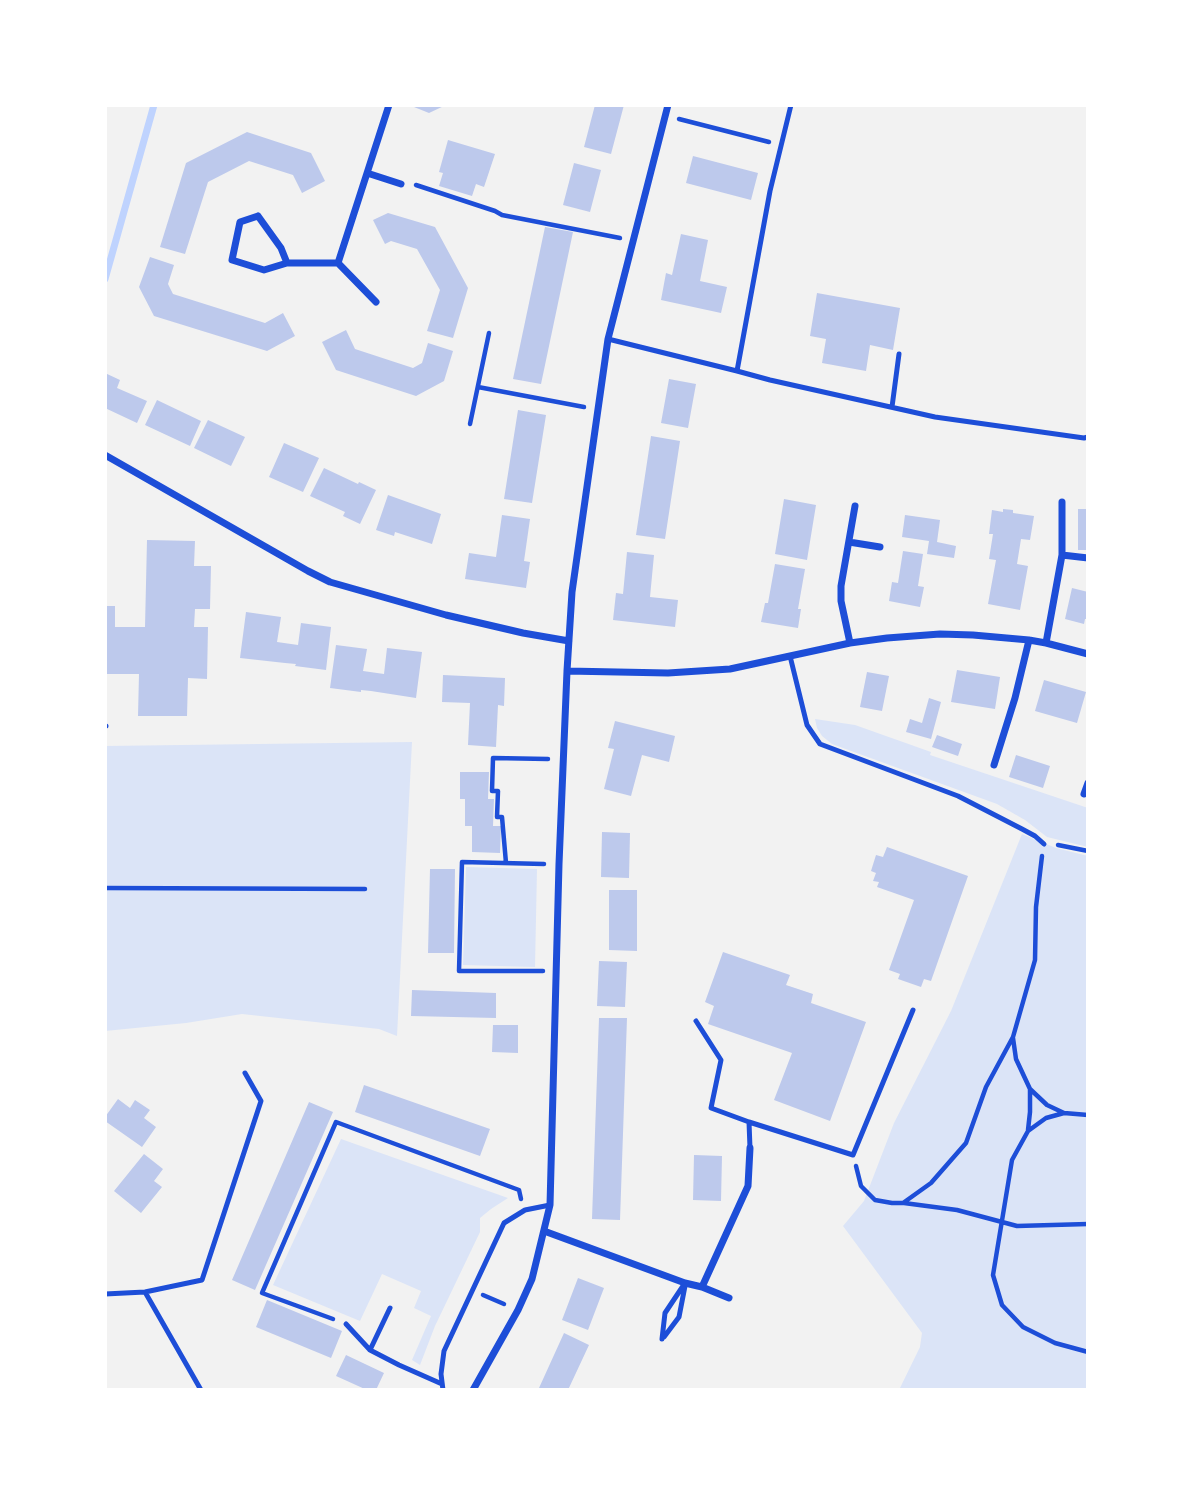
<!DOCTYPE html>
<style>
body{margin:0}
#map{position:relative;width:1193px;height:1495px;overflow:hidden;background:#f2f2f2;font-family:"Source Sans 3",sans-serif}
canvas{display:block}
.frame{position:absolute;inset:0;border:107px solid #fff;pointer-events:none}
</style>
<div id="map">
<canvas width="1193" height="1495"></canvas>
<div class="frame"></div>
</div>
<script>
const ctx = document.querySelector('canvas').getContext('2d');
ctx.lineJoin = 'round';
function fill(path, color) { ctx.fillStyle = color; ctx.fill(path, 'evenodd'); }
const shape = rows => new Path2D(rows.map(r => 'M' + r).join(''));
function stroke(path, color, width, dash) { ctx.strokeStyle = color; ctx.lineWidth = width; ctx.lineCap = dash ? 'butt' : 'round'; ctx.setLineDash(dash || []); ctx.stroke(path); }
fill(shape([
 [815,719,855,725,931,752,930,755,1088,808,1088,847,1047,837,1025,820,997,804,832,744,822,736,817,728],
 [412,742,397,1036,379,1029,242,1014,186,1023,105,1031,105,746],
 [1022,834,1056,848,1088,856,1088,1390,899,1390,920,1347,922,1333,843,1226,864,1201,894,1123,951,1011],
 [466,867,537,869,535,967,463,965],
 [341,1139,508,1198,491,1209,480,1218,480,1232,435,1326,420,1365,412,1360,431,1316,414,1308,421,1291,382,1274,360,1321,273,1285]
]), '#dbe4f7');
stroke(shape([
 [105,279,154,105]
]), '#bfd3fe', 7);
fill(shape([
 [409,105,446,105,429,113],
 [595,105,624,105,611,154,584,147],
 [247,132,311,153,325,181,302,193,293,175,249,161,208,182,185,254,160,247,186,163],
 [448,140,495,154,484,187,476,184,472,196,439,186,443,173,439,172],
 [693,156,758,173,751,200,686,183],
 [574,163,601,170,590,212,563,205],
 [388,213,435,227,468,288,453,338,427,331,440,290,417,249,391,241,385,244,373,220],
 [545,227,573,232,541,384,513,379],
 [681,234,708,240,700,281,727,287,721,313,661,300,666,273,672,275],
 [150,257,174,265,168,284,173,294,265,323,283,313,295,336,267,351,154,316,139,287],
 [817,293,900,308,893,350,870,345,866,371,822,363,826,339,810,336],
 [346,330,355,349,413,368,422,363,428,343,453,351,444,381,416,396,336,370,322,342],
 [105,373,120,380,117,388,147,401,137,423,105,408],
 [669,379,696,384,688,428,661,423],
 [157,400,201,421,190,446,145,425],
 [518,410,546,415,532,503,504,499],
 [208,420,245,437,231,466,194,448],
 [651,436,680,441,665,539,636,535],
 [284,443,319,458,303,492,269,477],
 [324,468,358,484,359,482,376,490,360,524,343,516,345,512,310,496],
 [388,495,441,514,432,544,395,532,394,536,376,530],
 [784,499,816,505,807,560,775,554],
 [1003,509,1013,510,1013,513,1034,516,1030,540,1021,539,1017,564,1028,566,1020,610,988,604,996,560,989,559,993,534,989,534,992,510,1003,512],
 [1078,509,1088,509,1088,550,1078,550],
 [502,515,530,519,524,561,530,562,526,588,465,579,469,553,496,557],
 [905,515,940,520,937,542,956,546,954,558,927,554,929,541,902,537],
 [147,540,195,541,194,566,211,566,210,609,195,609,194,627,208,627,207,679,188,678,187,716,138,716,139,674,105,674,105,606,115,606,115,627,145,627],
 [903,551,923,554,918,586,924,587,920,607,889,601,892,582,898,583],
 [627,552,654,555,650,597,678,600,675,627,613,620,616,593,623,594],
 [775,564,805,569,798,609,801,609,798,628,761,622,765,603,768,603],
 [1072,588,1088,592,1088,619,1085,619,1084,624,1065,619],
 [246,612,281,617,277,642,298,645,301,623,331,627,326,670,295,666,296,664,285,663,240,658],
 [336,645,367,649,363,671,384,674,387,648,422,652,416,698,371,691,361,690,361,692,330,688],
 [957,670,1000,677,995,709,951,702],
 [867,672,889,676,882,711,860,707],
 [443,675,505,678,504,706,498,705,496,747,468,745,470,703,442,702],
 [1044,680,1086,692,1077,723,1035,711],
 [929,698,941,702,931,739,906,732,910,719,922,723],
 [615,721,675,736,669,762,642,755,631,796,604,789,614,749,608,748],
 [937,735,962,744,958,756,932,747],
 [1016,755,1050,766,1043,788,1009,777],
 [460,772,489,772,488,799,494,799,493,826,501,826,500,853,472,852,472,826,465,826,465,799,460,799],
 [602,832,630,833,629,878,601,877],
 [887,847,968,876,931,981,924,979,921,987,898,979,900,974,889,970,914,900,877,887,879,882,873,881,876,873,871,871,876,855,883,857],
 [430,869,455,869,454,953,428,953],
 [609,890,637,890,637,951,609,950],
 [723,952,790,975,786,985,813,994,811,1003,866,1022,830,1121,774,1100,792,1053,708,1024,714,1006,705,1002],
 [599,961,627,962,625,1007,597,1006],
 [412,990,496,993,496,1018,411,1016],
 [599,1018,627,1018,620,1220,592,1219],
 [493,1025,518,1025,518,1053,492,1052],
 [364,1085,490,1129,480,1156,355,1112],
 [118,1099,130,1108,135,1100,150,1110,144,1118,156,1127,142,1147,105,1121,105,1117],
 [309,1102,333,1112,255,1290,232,1280],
 [144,1154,163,1169,154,1181,162,1187,141,1213,114,1191],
 [694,1155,722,1156,721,1201,693,1200],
 [578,1278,604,1288,588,1330,562,1320],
 [267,1300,342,1331,331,1358,256,1327],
 [564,1333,589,1345,568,1390,544,1390,539,1388],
 [346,1355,384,1373,376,1390,367,1390,336,1376]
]), '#bdc9ec');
stroke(shape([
 [679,119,769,142],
 [416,185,495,211,502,215,620,238],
 [478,387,584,407],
 [470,424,489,333],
 [1058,845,1088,851],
 [506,863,502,817,497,817,498,791,492,791,493,758,548,759],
 [105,888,365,889],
 [543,971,459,971,462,862,544,864],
 [1013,1038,1016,1059,1030,1089,1047,1105,1064,1113,1088,1115],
 [1064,1113,1046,1118,1028,1131,1012,1160,993,1275,1002,1305,1023,1327,1055,1343,1088,1352],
 [1028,1130,1030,1112,1030,1090],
 [856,1166,861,1186,875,1200,892,1203,903,1203,931,1183,966,1143,986,1087,1013,1037,1035,960,1036,907,1042,856],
 [904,1203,957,1210,1017,1226,1088,1224],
 [483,1295,504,1304],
 [333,1319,262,1293,336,1122,519,1190,521,1199]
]), '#1d4ed8', 4.5);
stroke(shape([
 [608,339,737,371,770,191,791,105],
 [737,371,770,380,935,417,1084,438,1088,437],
 [892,407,899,354],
 [790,656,807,725,820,744,958,796,1022,829,1035,836,1044,844],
 [105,726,106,726],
 [696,1021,721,1060,711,1108,749,1122],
 [750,1148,749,1122,853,1155,913,1010],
 [145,1292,201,1390],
 [105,1294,145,1292,202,1280,261,1101,245,1073],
 [346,1324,370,1350,399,1365,442,1384],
 [664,1337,679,1317,685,1286],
 [662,1339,665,1313,685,1283],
 [370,1350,390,1308],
 [443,1390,441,1374,444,1351,504,1223,525,1210,550,1205]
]), '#1d4ed8', 5);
stroke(shape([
 [367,173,401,184],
 [258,216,281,248,287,263,264,270,232,260,240,222,258,216],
 [287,263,338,263,389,105],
 [338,263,376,302],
 [105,455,308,571,330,582,446,615,523,633,569,641],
 [849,542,880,547],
 [1062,555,1088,558],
 [850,643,841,601,841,586,855,506],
 [1046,643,1062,555,1062,502],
 [567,671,668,673,730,669,850,643,887,638,940,634,973,635,1029,640,1046,643,1088,654],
 [994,765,1015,698,1029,640],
 [1084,794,1088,783],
 [544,1231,685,1283,702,1287,729,1298],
 [702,1287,748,1186,750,1148],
 [473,1390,518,1310,532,1279,550,1205,559,864,567,671,572,592,608,339,668,105]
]), '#1d4ed8', 7);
</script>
